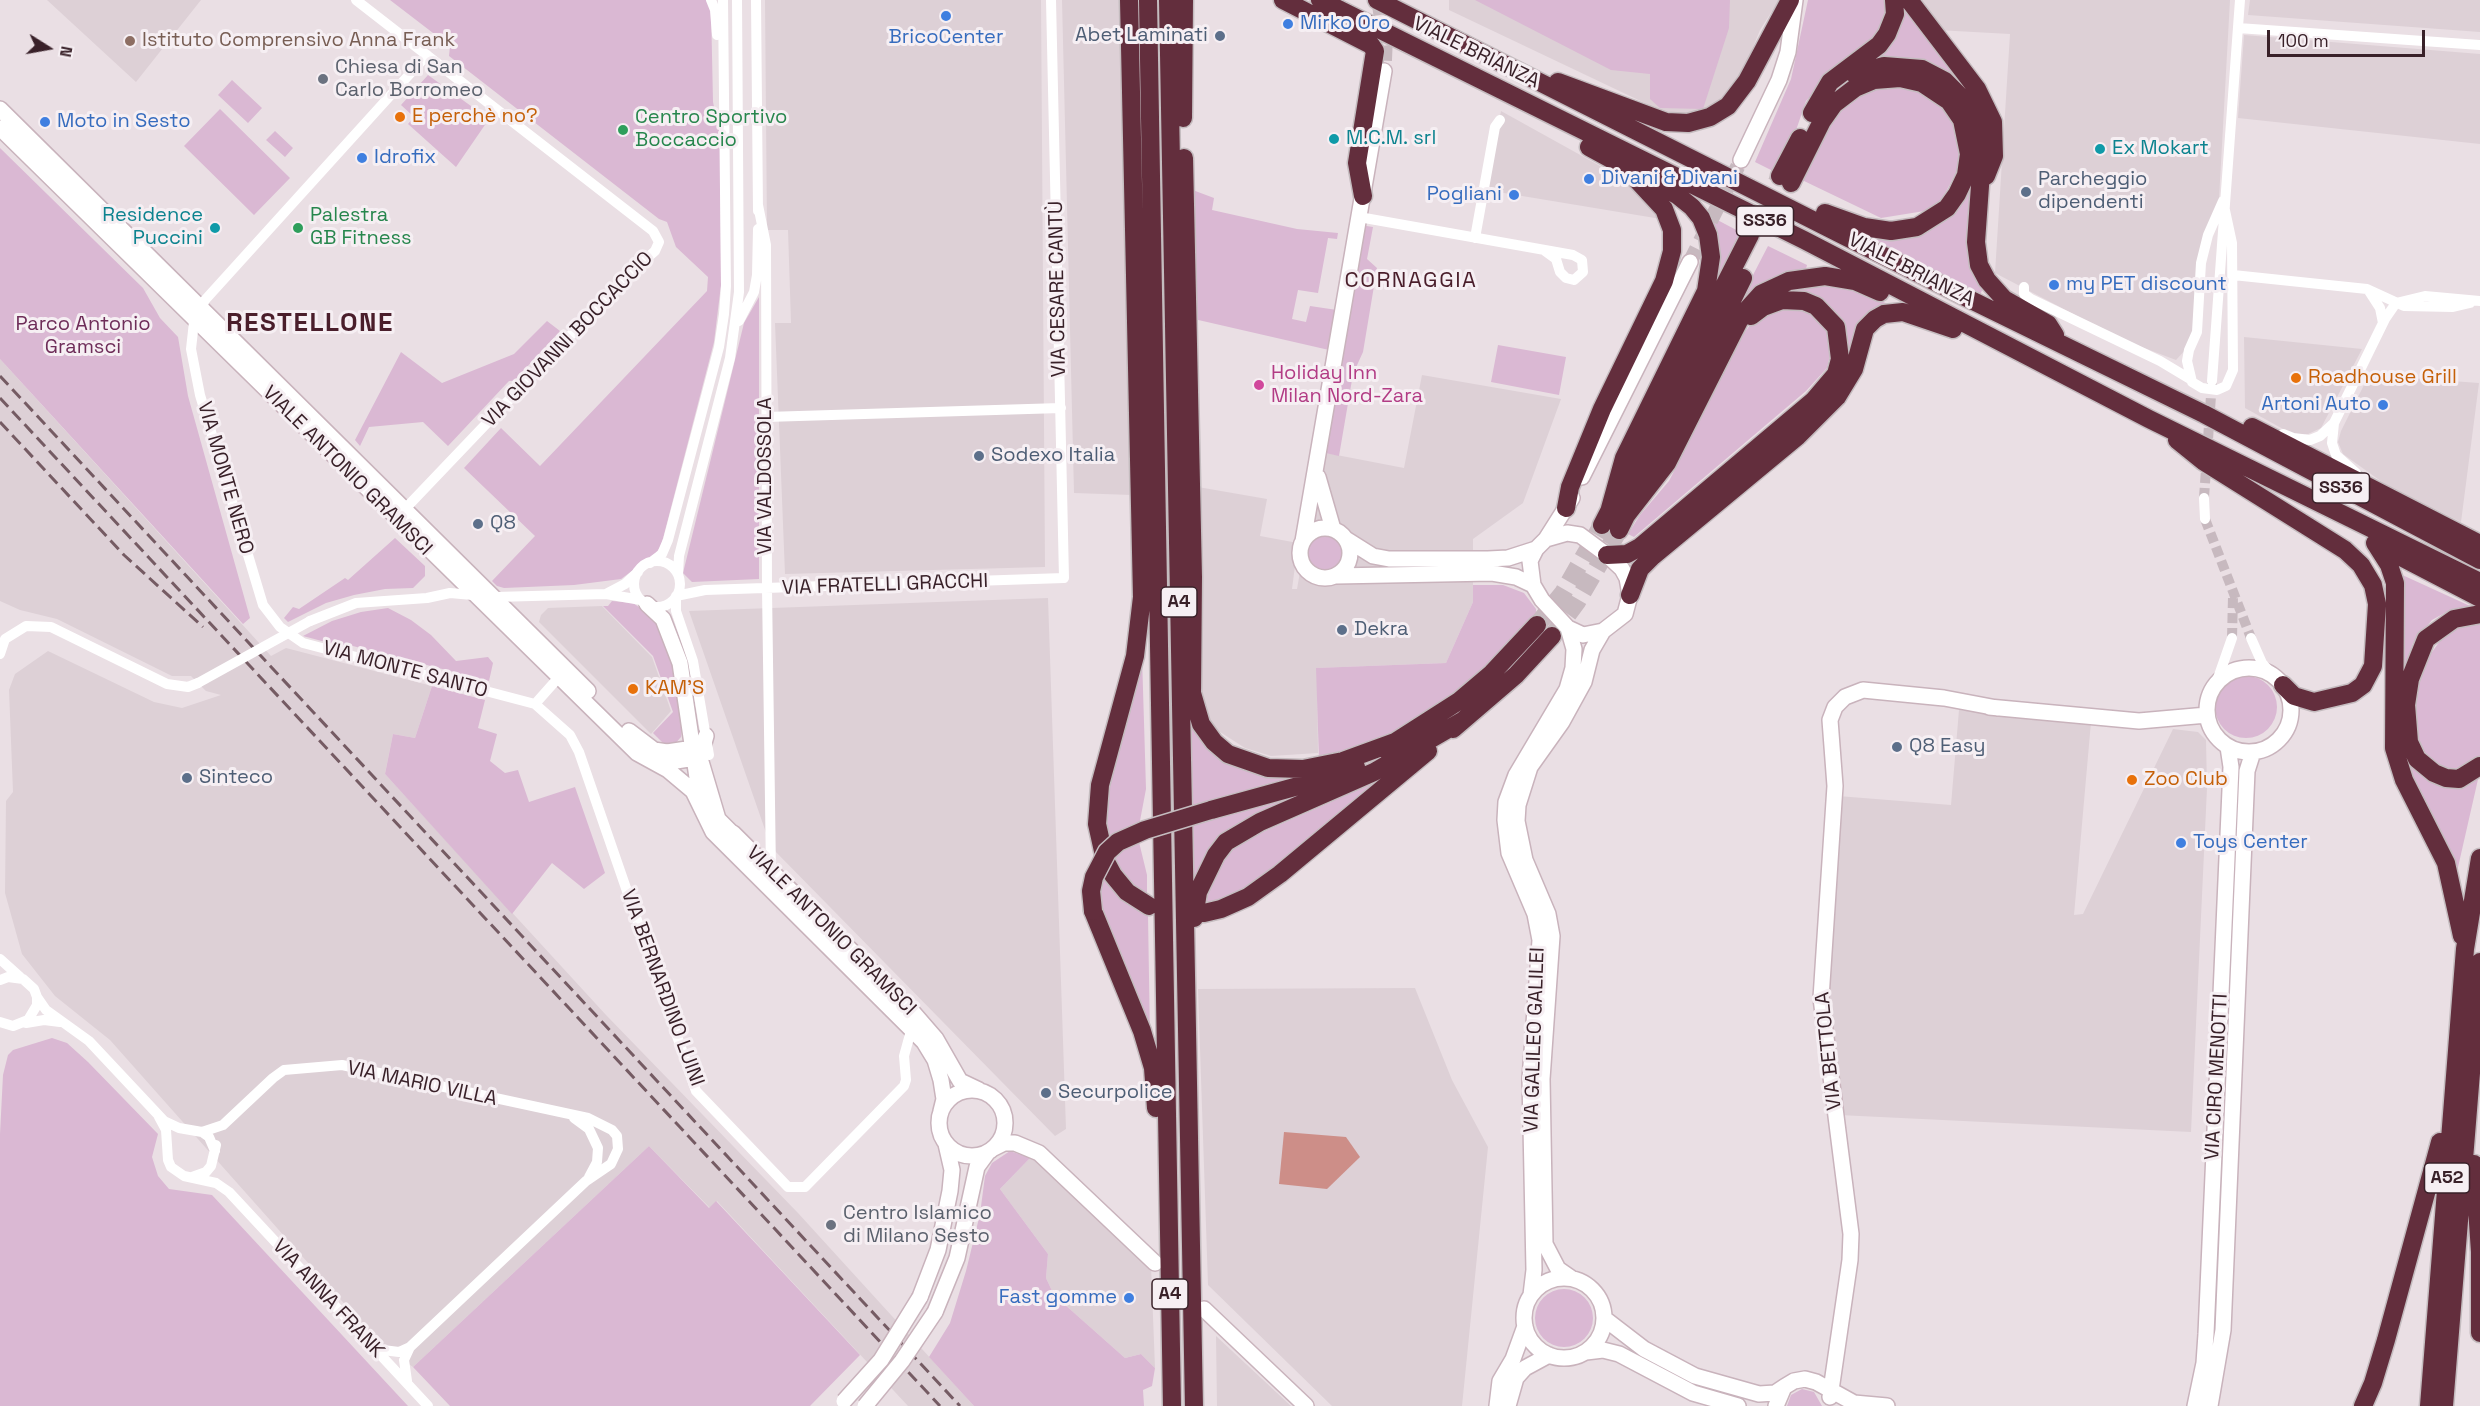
<!DOCTYPE html>
<meta charset="utf-8">
<style>
body{margin:0}
#map{position:relative;width:2480px;height:1406px;overflow:hidden;background:#eadfe4;font-family:"Space Grotesk",sans-serif}
canvas{display:block}
.north{position:absolute;left:18px;top:18px;width:60px;height:60px;-webkit-text-stroke:4px #f6eff3;paint-order:stroke;rotate:101deg;font-size:16px;font-weight:700;line-height:24px;text-align:center;color:#392129}
.north::after{content:'';display:block;margin:auto;width:21px;height:27px;background:#392129;clip-path:polygon(50% 0,100% 100%,50% 72%,0 100%)}
.scale{position:absolute;left:2267px;top:30px;width:158px;height:27px;box-sizing:border-box;border:3px solid #392129;border-top:0;padding-left:8px;font-size:18px;line-height:21px;white-space:nowrap;color:#392129;-webkit-text-stroke:4px #f6eff3;paint-order:stroke}
</style>
<div id="map">
<canvas width="2480" height="1406"></canvas>
<div class="north">N</div>
<div class="scale">100 m</div>
</div>
<script>
const ctx = document.querySelector('canvas').getContext('2d');
ctx.lineJoin = 'round';
function fill(path, color) { ctx.fillStyle = color; ctx.fill(path, 'evenodd'); }
const shape = rows => new Path2D(rows.map(r => 'M' + r).join(''));
function stroke(path, color, width, dash) { ctx.strokeStyle = color; ctx.lineWidth = width; ctx.lineCap = dash ? 'butt' : 'round'; ctx.setLineDash(dash || []); ctx.stroke(path); }
function write(font, color, halo, rows, align = 'center') {
  ctx.font = font + ' "Space Grotesk",sans-serif'; ctx.lineWidth = 6; ctx.setLineDash([]); ctx.textBaseline = 'middle'; ctx.strokeStyle = halo; ctx.fillStyle = color; for (const [text, x, y, turn = 0] of rows) {
    ctx.save(); ctx.translate(x, y); ctx.rotate((+turn || 0) * Math.PI / 180); ctx.textAlign = isNaN(turn) ? turn : align; if (halo) ctx.strokeText(text, 0, 0); ctx.fillText(text, 0, 0); ctx.restore();
  }
}
fill(shape([
 [47,0,201,0,136,82],
 [765,0,1041,0,1045,567,785,574,775,323,791,323,788,230,767,230],
 [1062,0,1120,0,1132,495,1074,493],
 [1449,0,1779,0,1760,30,1741,77,1723,99,1703,114,1672,116,1449,10],
 [1915,0,2230,0,2218,217,2205,234,2194,332,2187,348,2176,360,2123,340,1995,273,2010,34,1937,30],
 [2250,0,2480,0,2480,32,2248,15],
 [2244,35,2480,54,2480,144,2238,118],
 [1501,111,1620,177,1639,190,1661,219,1486,190],
 [2244,337,2362,349,2321,428,2308,434,2294,435,2245,408],
 [0,359,271,656,286,648,432,686,415,738,393,734,385,774,606,1015,798,1213,974,1406,908,1406,717,1201,710,1208,649,1146,413,1367,381,1345,110,1040,55,996,22,954,5,893,6,801,13,792,9,690,15,674,48,651,154,702,182,708,221,695,206,691,191,676,172,676,57,619,20,610,0,601],
 [1422,375,1561,399,1523,503,1473,539,1473,602,1446,663,1317,668,1318,753,1271,756,1245,748,1217,730,1207,715,1202,695,1198,487,1267,499,1260,536,1298,543,1292,589,1297,589,1321,452,1404,468],
 [2369,375,2479,383,2461,522,2389,487,2343,454,2338,442,2341,431],
 [1048,598,1066,1129,1055,1136,771,847,689,611],
 [602,606,652,657,671,711,651,734,539,622,541,615,548,608],
 [1959,710,2091,722,2074,915,2083,914,2173,729,2198,732,2206,740,2207,788,2191,1132,1839,1115,1827,1005,1838,796,1951,805],
 [1415,988,1452,1080,1488,1147,1462,1406,1332,1406,1208,1285,1198,989],
 [1030,1158,1049,1166,1151,1265,1155,1368,1141,1354,1125,1358,1054,1295,1046,1278,1048,1254,1000,1189],
 [1216,1336,1291,1406,1217,1406]
]), '#ddd0d6');
fill(shape([
 [390,0,707,0,711,8,713,102,720,134,721,285,714,342,661,546,655,554,621,579,574,585,504,588,497,586,492,581,535,536,464,468,501,428,540,466,707,291,708,277,676,247,667,222,659,219,449,56,450,46],
 [1475,0,1730,0,1729,28,1703,109,1660,108,1650,99,1650,74,1611,70],
 [1808,0,1887,0,1889,11,1880,36,1829,77,1806,101,1793,139,1775,172,1755,162,1791,79],
 [1900,0,1973,95,1875,61,1873,57],
 [428,75,489,119,456,167,408,124,414,117,401,105],
 [232,80,262,108,248,123,218,95],
 [1878,85,1925,91,1956,119,1962,161,1937,209,1881,218,1802,180,1843,103],
 [220,109,290,178,254,215,184,146],
 [275,131,293,148,285,157,266,140],
 [0,148,143,288,160,318,178,337,188,396,250,618,243,624,0,359],
 [1973,165,1970,263,1983,288,1980,295,1876,240,1878,235,1928,229],
 [1190,189,1214,198,1212,210,1297,229,1338,233,1337,239,1328,238,1318,293,1298,290,1292,319,1306,322,1310,306,1337,310,1329,350,1194,319],
 [1708,215,1742,233,1716,287],
 [1360,225,1373,227,1367,259,1377,268,1363,352,1353,374,1339,456,1321,452],
 [1768,246,1807,265,1806,269,1771,279,1737,306],
 [1843,284,1890,305,1850,361,1843,334,1781,288],
 [759,297,759,579,692,582,683,573,744,323],
 [1782,307,1802,309,1812,314,1828,330,1830,355,1827,368,1806,391,1634,537,1628,534,1640,515,1669,481,1744,333,1754,320],
 [547,321,560,331,514,381,509,381,448,446,423,422,369,427,360,446,355,440,401,352,442,383,514,354],
 [1498,345,1566,357,1559,395,1491,382],
 '1308 552a18 18 0 1 1 36 0a18 18 0 1 1-36 0Z',
 [395,538,425,566,425,576,413,588,385,589,354,595,326,603,288,622,284,618,293,607,299,609,345,578,348,580],
 [2398,573,2470,606,2450,610,2432,620,2413,643,2401,678],
 [1473,585,1503,585,1524,593,1536,609,1537,625,1487,669,1395,742,1319,760,1316,668,1446,663,1473,602],
 [612,601,633,603,655,618,672,659,682,728,681,737,674,745,666,746,653,733,673,712,653,656,603,606,608,606],
 [388,608,411,620,431,635,456,661,488,657,493,663,489,681,349,645,348,648,303,636,332,621,361,612],
 [2480,620,2480,757,2463,771,2445,772,2425,760,2417,746,2413,717,2420,669,2447,631],
 [1142,656,1146,789,1139,826,1139,842,1147,875,1147,897,1138,892,1111,859,1102,805],
 '2215 707a31 31 0 1 1 62 0a31 31 0 1 1-62 0Z',
 [432,686,485,700,478,728,497,734,490,761,505,773,518,770,529,802,575,787,605,873,584,889,552,863,512,914,385,774,393,734,415,738],
 [1189,708,1223,757,1358,775,1271,812,1191,885],
 [2401,744,2413,768,2428,780,2445,788,2460,787,2479,775,2456,876,2410,779],
 [1415,755,1246,890,1202,907,1206,890,1225,856,1240,842,1331,802],
 [1103,870,1120,895,1148,915,1150,1039,1099,912,1097,896],
 [52,1038,67,1043,88,1062,158,1134,152,1157,158,1176,169,1189,212,1195,408,1406,0,1406,0,1134,3,1075,8,1055,13,1050],
 [649,1146,709,1208,716,1201,860,1355,810,1406,450,1406,413,1367],
 [1010,1151,1030,1158,1000,1189,1048,1254,1046,1278,1054,1295,1125,1358,1141,1354,1155,1368,1152,1386,1143,1390,1144,1406,974,1406,929,1357,950,1323,966,1271,980,1214,985,1176,992,1163],
 '1535 1318a29 29 0 1 1 58 0a29 29 0 1 1-58 0Z',
 [1802,1389,1814,1392,1822,1406,1787,1406,1791,1395]
]), '#dab8d3');
fill(shape([
 [1284,1132,1346,1137,1360,1157,1327,1189,1279,1184]
]), '#cd8e88');
stroke(shape([
 [2204,498,2212,381],
 [2205,519,2251,638],
 [2232,638,2233,597]
]), '#c7b9bf', 10, [10, 5]);
stroke(shape([
 [1379,0,1385,48,1384,71],
 [1690,262,1741,160]
]), '#c7b9bf', 15, [15, 8]);
stroke(shape([
 [1752,231,1780,176],
 [1537,625,1563,593,1602,525],
 [1552,636,1577,602,1619,530]
]), '#c7b9bf', 18, [18, 9]);
const secondary = shape([
 [0,109,588,691],
 [0,128,637,753,668,770,693,791,713,832,924,1042,935,1060,941,1080,944,1099,941,1111],
 [1741,160,1779,80,1788,52,1795,0],
 [1318,477,1333,529],
 [1582,477,1690,262],
 '1300 553a25 25 0 1 1 50 0a25 25 0 1 1-50 0Z',
 [1567,533,1580,535,1607,555,1622,569,1627,578,1630,595,1625,614,1603,631,1583,635,1568,628,1542,600,1533,585,1530,561,1536,549,1546,539,1567,533],
 [1346,539,1373,556,1389,559,1488,559,1508,558,1536,549],
 [1546,539,1572,498],
 [1303,541,1384,71],
 [1336,576,1492,573,1516,577,1533,585],
 [647,604,663,619,680,663,700,798],
 '2207 710a42 42 0 1 1 84 0a42 42 0 1 1-84 0Z',
 [1989,707,2139,721,2207,715],
 [629,731,654,750,667,752,687,749,699,755,718,819,740,841],
 [656,760,676,761,695,758,702,750,706,736],
 [733,833,910,1009,936,1039,960,1081,979,1090],
 '939 1123a33 33 0 1 1 66 0a33 33 0 1 1-66 0Z',
 [994,1148,1004,1143,1015,1143,1039,1153,1155,1263],
 [1571,1278,1558,1269,1545,1244,1542,1079,1552,936,1548,914,1525,860,1517,821,1518,805,1530,767,1562,722,1584,682,1592,650,1603,631],
 '1524 1318a40 40 0 1 1 80 0a40 40 0 1 1-80 0Z',
 [1531,1295,1534,1270,1530,1079,1540,940,1535,914,1509,853,1505,820,1506,802,1516,775,1567,689,1573,668,1574,649,1568,628],
 [920,1297,938,1250,950,1191,952,1170,946,1144],
 [1204,1309,1306,1406],
 [935,1312,957,1258,977,1167,988,1152],
 [1605,1319,1644,1349,1695,1376,1759,1394,1775,1393,1784,1387],
 [1586,1352,1603,1350,1619,1354,1693,1393,1738,1406],
 [1830,1397,1850,1260,1851,1234,1821,998,1835,786,1830,720,1835,707,1845,697,1863,690,1944,698,1997,708],
 [1497,1406,1500,1381,1513,1359,1525,1326],
 [1508,1406,1516,1378,1525,1368,1549,1355],
 [1776,1406,1784,1387,1794,1381,1805,1379,1816,1382,1854,1403,1887,1406],
 [2195,1406,2204,1363,2206,1334,2231,767,2228,747],
 [2210,1406,2223,1330,2247,771,2253,752]
]);
const highway = shape([
 [1129,0,1142,597,1135,656,1100,785,1097,824,1105,860,1113,875,1127,892,1149,906],
 [1148,0,1172,1406],
 [1168,0,1194,1406],
 [1283,0,1371,45,1375,51,1357,163,1363,196],
 [1320,0,1804,240,2149,419,2480,582],
 [1377,0,1969,299,2204,414,2480,560],
 [1909,0,1977,89,1993,122,1994,156,1986,176],
 [1854,74,1884,66,1922,69,1945,81,1962,98,1979,131,1982,158,1976,242,1979,265,1987,280,2004,299,2048,324,2055,335],
 [1558,82,1666,122,1688,123,1710,117,1728,106,1747,81,1790,0],
 [1812,113,1830,82,1879,45,1887,34,1895,14,1894,0],
 [1183,118,1184,0],
 [1589,147,1677,195,1692,207,1701,218,1708,235,1711,257,1706,291,1624,458,1609,512],
 [1184,158,1193,577,1192,693,1201,724,1214,742,1228,754,1268,768,1303,769,1343,761,1395,742],
 [1780,176,1800,138],
 [1791,183,1822,121,1834,104,1855,88,1874,80,1900,78,1922,83,1949,101,1962,120,1969,154,1966,175,1957,194,1947,208,1917,227,1891,231,1864,227,1825,213],
 [2252,427,2480,544],
 [2177,440,2203,461,2345,550,2361,565,2373,585,2377,604,2373,666,2363,685,2352,693,2314,702,2294,696,2283,685],
 [1566,508,1570,487,1602,409,1664,281,1672,251,1672,230,1664,209,1637,180],
 [1625,517,1667,463,1742,315,1761,294,1789,281,1825,276,1855,281,1880,292],
 [1602,525,1750,235],
 [1619,530,1743,278],
 [2375,543,2389,565,2395,583,2394,748,2404,780,2446,863,2462,936],
 [2378,545,2480,598],
 [1607,555,1627,554,1640,547,1813,401,1836,374,1840,359,1836,327,1816,306,1804,301,1782,300,1763,307,1751,316],
 [1630,595,1640,569,1653,556,1798,436,1837,397,1854,369,1865,329,1875,319,1884,314,1903,312,1953,329],
 [2480,614,2454,619,2426,639,2410,679,2406,705,2409,742,2417,759,2434,773,2446,778,2459,779,2480,766],
 [1453,729,1516,675,1552,636],
 [1384,749,1459,701,1492,673,1537,625],
 [1211,810,1331,777,1356,767],
 [1093,911,1142,1031,1153,1068,1156,1108],
 [1204,913,1221,909,1248,897,1280,874,1428,751],
 [1194,918,1198,892,1216,855,1226,842,1260,822,1374,772,1462,721],
 [2474,1164,2480,1252,2480,1333],
 [2363,1406,2373,1383,2386,1340,2440,1142],
 [2429,1406,2465,949,2480,858],
 [2444,1406,2480,962]
]);
stroke(secondary, '#c9b3bc', 18);
stroke(highway, '#c4bcbf', 21);
stroke(shape([
 [356,0,653,231,659,242,655,251,630,273,404,510],
 [711,0,715,10,717,35],
 [756,0,758,211],
 [2238,28,2480,45],
 [427,55,205,300,194,322,191,349,200,395,263,605,280,627,303,643,535,704,570,735,579,752,696,1091,788,1187,805,1187,904,1086,906,1080,904,1056,912,1027],
 [2223,201,2232,243,2233,370,2226,386,2217,390,2202,388,2192,382,2187,361,2189,350,2197,332,2201,263,2208,235,2223,201],
 [758,205,766,245,767,589,771,872],
 [1359,217,1573,255,1582,260,1583,272,1574,280,1566,278,1560,272,1556,259,1545,251],
 [1475,238,1495,127,1500,120],
 [2233,275,2367,289,2404,306,2453,307,2470,303],
 [2024,287,2024,294,2031,299,2160,361,2190,379],
 [2369,291,2380,308,2383,323],
 [739,321,754,292,757,275,758,229],
 [2212,381,2240,0],
 [766,417,1061,408],
 [2334,423,2332,443,2336,455,2356,473],
 [2283,434,2293,438,2310,440,2320,436,2334,423,2385,319,2396,303,2425,296,2480,301],
 [2204,498,2205,519],
 '634 584a23 23 0 1 1 46 0a23 23 0 1 1-46 0Z',
 [650,563,662,554,668,540,719,347,724,314,726,286,723,0],
 [678,574,679,556,730,358,739,292,737,0],
 [606,594,625,584,638,572],
 [676,596,705,590,1064,578,1051,0],
 [676,596,676,611,693,661,709,755],
 [310,621,356,603,427,598,450,593,495,597,606,594,641,600],
 [2251,638,2262,663,2272,674],
 [0,654,5,639,26,626,51,627,167,684,188,687,198,683],
 [2217,681,2232,638],
 [535,704,559,677],
 [0,959,20,977],
 [0,980,8,977,23,979,34,989,37,997,37,1005,28,1020,13,1026,0,1022],
 [37,997,46,1010,89,1041,164,1121,179,1128,202,1132,209,1137,215,1151],
 [26,1023,44,1020,60,1022],
 [159,1117,166,1130,168,1160,171,1167,184,1176,216,1183,229,1192,428,1406],
 [574,1118,589,1129,598,1148,597,1162,589,1177],
 [202,1132,223,1125,273,1078,284,1070,342,1065,588,1118,612,1130,617,1136,618,1149,611,1164,586,1181,410,1347,399,1352,375,1349],
 [192,1177,206,1172,211,1166,216,1145],
 [407,1381,404,1360,410,1347]
]), '#fff', 10);
stroke(secondary, '#fff', 15);
stroke(highway, '#632e3d', 18);
stroke(shape([
 [0,376,960,1406],
 [0,398,940,1406],
 [0,422,124,555,203,627]
]), '#755b63', 3, [12, 6]);
const secondaryBridge = shape([
 [844,1401,881,1360,920,1297],
 [865,1406,902,1361,935,1312]
]);
const highwayBridge = shape([
 [1093,911,1091,891,1094,877,1107,852,1118,842,1145,830,1211,810]
]);
stroke(secondaryBridge, '#c9b3bc', 18, []);
stroke(highwayBridge, '#c4bcbf', 21, []);
stroke(shape([
 [198,683,310,621]
]), '#fff', 10);
stroke(secondaryBridge, '#fff', 15);
stroke(highwayBridge, '#632e3d', 18);
for (const [x, y, r, color] of [
 [946,16,6,"#3f7fe0"],
 [1288,24,6,"#3f7fe0"],
 [1220,36,6,"#5c6f8a"],
 [130,41,6,"#8d6e63"],
 [323,79,6,"#6b7280"],
 [400,117,6,"#e8710a"],
 [45,122,6,"#3f7fe0"],
 [623,130,6,"#2e9e5b"],
 [1334,139,6,"#0f9aa8"],
 [2100,149,6,"#0f9aa8"],
 [362,158,6,"#3f7fe0"],
 [1589,179,6,"#3f7fe0"],
 [2026,192,6,"#5c6f8a"],
 [1514,195,6,"#3f7fe0"],
 [215,228,6,"#0f9aa8"],
 [298,228,6,"#2e9e5b"],
 [2054,285,6,"#3f7fe0"],
 [2296,378,6,"#e8710a"],
 [1259,385,6,"#d1479c"],
 [2383,405,6,"#3f7fe0"],
 [979,456,6,"#5c6f8a"],
 [478,524,6,"#5c6f8a"],
 [1342,630,6,"#5c6f8a"],
 [633,689,6,"#e8710a"],
 [1897,747,6,"#5c6f8a"],
 [187,778,6,"#5c6f8a"],
 [2132,780,6,"#e8710a"],
 [2181,843,6,"#3f7fe0"],
 [1046,1093,6,"#5c6f8a"],
 [831,1225,6,"#6b7280"],
 [1129,1298,6,"#3f7fe0"]
]) { const dot = new Path2D(); dot.arc(x, y, r, 0, 2 * Math.PI); ctx.fillStyle = color; ctx.fill(dot); stroke(dot, '#f6eff3', 2); }
for (const [x, y, w] of [
 [1765,221,57],
 [2341,488,57],
 [1179,602,36],
 [2447,1178,45],
 [1170,1294,36]
]) { const box = new Path2D(); box.roundRect(x - w / 2, y - 15, w, 30, 4.5); ctx.fillStyle = '#f6eff3'; ctx.fill(box); stroke(box, '#392129', 1.5); }
write('bold 18px', '#392129', null, [
 ["SS36",1765,221],
 ["SS36",2341,488],
 ["A4",1179,602],
 ["A52",2447,1178],
 ["A4",1170,1294]
]);
write('20px', '#366cbe', '#f6eff3', [
 ["Mirko Oro",1300,24],
 ["BricoCenter",946,38,"center"],
 ["Moto in Sesto",57,122],
 ["Idrofix",374,158],
 ["Divani & Divani",1601,179],
 ["Pogliani",1502,195,"right"],
 ["my PET discount",2066,285],
 ["Artoni Auto",2371,405,"right"],
 ["Toys Center",2193,843],
 ["Fast gomme",1117,1298,"right"]
], 'left');
write('20px', '#4e5e75', '#f6eff3', [
 ["Abet Laminati",1208,36,"right"],
 ["Parcheggio",2038,180],
 ["dipendenti",2038,203],
 ["Sodexo Italia",991,456],
 ["Q8",490,524],
 ["Dekra",1354,630],
 ["Q8 Easy",1909,747],
 ["Sinteco",199,778],
 ["Securpolice",1058,1093]
], 'left');
write('20px', '#785e54', '#f6eff3', [
 ["Istituto Comprensivo Anna Frank",142,41]
], 'left');
write('20px', '#392129', '#f6eff3', [
 ["VIALE BRIANZA",1476,53,26],
 ["VIALE BRIANZA",1911,270,27],
 ["VIA CESARE CANTÙ",1058,289,-91],
 ["VIA GIOVANNI BOCCACCIO",568,340,-46],
 ["VIALE ANTONIO GRAMSCI",347,471,45],
 ["VIA VALDOSSOLA",766,476,-90],
 ["VIA MONTE NERO",225,478,74],
 ["VIA FRATELLI GRACCHI",885,585,-2],
 ["VIA MONTE SANTO",405,670,15],
 ["VIALE ANTONIO GRAMSCI",831,931,45],
 ["VIA BERNARDINO LUINI",662,988,70],
 ["VIA GALILEO GALILEI",1535,1040,-88],
 ["VIA BETTOLA",1829,1051,-96],
 ["VIA CIRO MENOTTI",2217,1077,-87],
 ["VIA MARIO VILLA",422,1084,12],
 ["VIA ANNA FRANK",328,1299,47]
]);
write('20px', '#5b616d', '#f6eff3', [
 ["Chiesa di San",335,68],
 ["Carlo Borromeo",335,91],
 ["Centro Islamico",843,1214],
 ["di Milano Sesto",843,1237]
], 'left');
write('20px', '#c56008', '#f6eff3', [
 ["E perchè no?",412,117],
 ["Roadhouse Grill",2308,378],
 ["KAM'S",645,689],
 ["Zoo Club",2144,780]
], 'left');
write('20px', '#27864d', '#f6eff3', [
 ["Centro Sportivo",635,118],
 ["Boccaccio",635,141],
 ["Palestra",310,216],
 ["GB Fitness",310,239]
], 'left');
write('20px', '#0d838f', '#f6eff3', [
 ["M.C.M. srl",1346,139],
 ["Ex Mokart",2112,149],
 ["Residence",203,216,"right"],
 ["Puccini",203,239,"right"]
], 'left');
write('20px', '#6e2d59', '#f6eff3', [
 ["Parco Antonio",83,325],
 ["Gramsci",83,348]
]);
write('20px', '#b23c85', '#f6eff3', [
 ["Holiday Inn",1271,374],
 ["Milan Nord-Zara",1271,397]
], 'left');
ctx.letterSpacing = '1.5px';
write('22px', '#4a1e2b', '#f6eff3', [
 ["CORNAGGIA",1411,281]
]);
ctx.letterSpacing = '0px';
ctx.letterSpacing = '1.5px';
write('bold 26px', '#4a1e2b', '#f6eff3', [
 ["RESTELLONE",310,324]
]);
ctx.letterSpacing = '0px';
</script>
